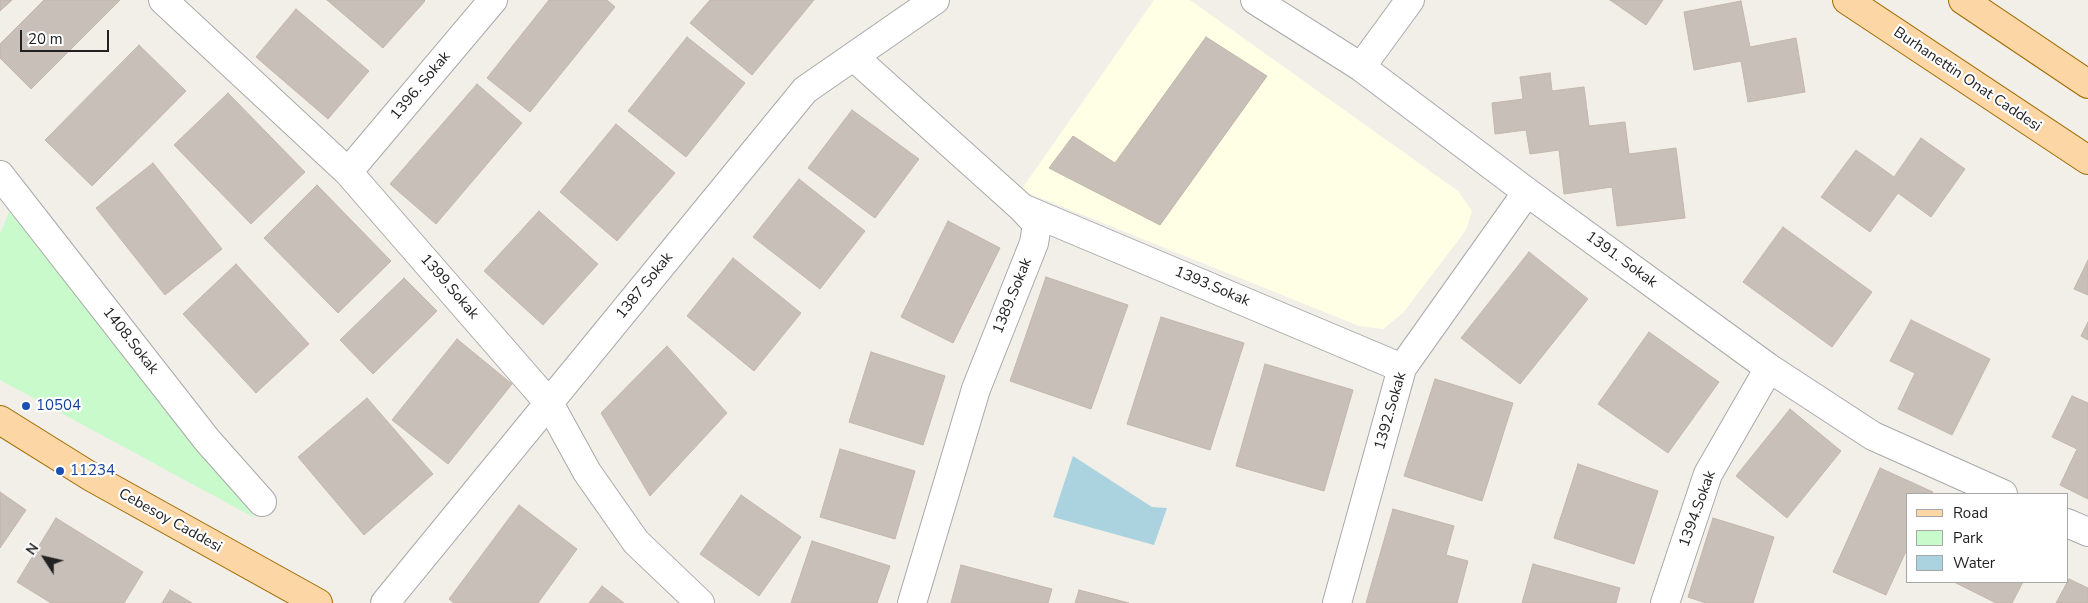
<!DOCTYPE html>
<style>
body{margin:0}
#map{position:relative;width:2088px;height:603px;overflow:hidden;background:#f2efe9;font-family:"Nunito Sans",sans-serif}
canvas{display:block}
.legend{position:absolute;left:1906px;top:493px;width:162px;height:90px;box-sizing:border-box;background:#fff;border:1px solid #a7a7a7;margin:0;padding:6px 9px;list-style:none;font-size:15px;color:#222}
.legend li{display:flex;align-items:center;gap:10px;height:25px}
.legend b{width:25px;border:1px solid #a7a7a7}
.north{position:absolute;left:20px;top:533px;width:50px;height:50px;-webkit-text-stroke:4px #fff;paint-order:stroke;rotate:305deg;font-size:14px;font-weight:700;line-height:20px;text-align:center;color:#222}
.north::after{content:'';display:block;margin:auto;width:18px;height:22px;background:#222;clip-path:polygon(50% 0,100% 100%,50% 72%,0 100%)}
.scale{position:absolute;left:20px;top:30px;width:89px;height:22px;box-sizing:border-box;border:2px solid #222;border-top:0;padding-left:6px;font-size:15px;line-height:18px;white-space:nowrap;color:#222;-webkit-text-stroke:4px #fff;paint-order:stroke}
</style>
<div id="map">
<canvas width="2088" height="603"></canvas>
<ul class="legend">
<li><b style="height:6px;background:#fcd6a4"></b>Road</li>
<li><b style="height:14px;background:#c8facc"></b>Park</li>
<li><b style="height:14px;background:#aad3df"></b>Water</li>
</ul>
<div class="north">N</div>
<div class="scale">20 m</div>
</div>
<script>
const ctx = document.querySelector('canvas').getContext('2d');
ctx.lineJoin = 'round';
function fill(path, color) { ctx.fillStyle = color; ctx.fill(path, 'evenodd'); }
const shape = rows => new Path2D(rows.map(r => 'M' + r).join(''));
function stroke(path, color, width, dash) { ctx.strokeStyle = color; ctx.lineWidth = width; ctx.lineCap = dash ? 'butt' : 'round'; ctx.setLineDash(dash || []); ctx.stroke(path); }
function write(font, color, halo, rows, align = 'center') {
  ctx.font = font + ' "Nunito Sans",sans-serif'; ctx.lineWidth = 4.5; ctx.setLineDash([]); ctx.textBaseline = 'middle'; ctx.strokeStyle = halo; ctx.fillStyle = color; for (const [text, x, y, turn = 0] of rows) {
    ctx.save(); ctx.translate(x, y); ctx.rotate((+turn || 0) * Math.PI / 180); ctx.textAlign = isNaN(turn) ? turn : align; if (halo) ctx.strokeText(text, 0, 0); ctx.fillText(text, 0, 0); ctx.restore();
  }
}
fill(shape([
 [1154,0,1190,0,1458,191,1472,211,1466,230,1403,313,1383,329,1359,326,1021,190]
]), '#ffffe5');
fill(shape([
 [9,212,70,278,150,388,255,518,0,380,0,234]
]), '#c8facc');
fill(shape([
 [1073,456,1152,507,1167,508,1154,545,1053,517]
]), '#aad3df');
const building = shape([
 [0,0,12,0,0,11,0,0],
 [44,0,120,0,31,89,0,58,0,44,44,0],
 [327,0,424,0,425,1,383,48,327,0],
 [549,0,607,0,615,7,530,112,487,78,549,0],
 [710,0,814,0,752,75,690,23,710,0],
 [1610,0,1663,0,1646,25,1610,0],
 [1741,1,1750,47,1796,38,1805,92,1748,102,1741,61,1694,70,1684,12,1741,1],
 [296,9,369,71,328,119,256,57,296,9],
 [687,37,745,83,686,157,628,111,687,37],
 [1206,37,1267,76,1160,225,1049,168,1073,136,1115,163,1206,37],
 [139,45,186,91,92,186,45,140,139,45],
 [1550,73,1552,91,1584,87,1589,126,1625,122,1629,154,1676,148,1685,218,1617,226,1612,187,1564,194,1559,150,1530,154,1526,130,1495,134,1492,103,1523,99,1520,77,1550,73],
 [477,84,522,123,436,224,390,184,477,84],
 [228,93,305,172,251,224,174,145,228,93],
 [852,110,919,159,875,218,808,168,852,110],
 [616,124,675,173,617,241,560,192,616,124],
 [1921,138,1965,169,1931,217,1898,193,1870,232,1821,197,1856,150,1894,177,1921,138],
 [153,163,222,249,165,295,96,208,153,163],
 [799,179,865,231,820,289,753,237,799,179],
 [317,185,391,261,338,313,264,238,317,185],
 [539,211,598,264,543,325,484,271,539,211],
 [948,221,1000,248,953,343,901,317,948,221],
 [1783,227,1872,292,1832,347,1743,282,1783,227],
 [1529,252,1588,299,1520,384,1461,338,1529,252],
 [733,258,801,313,754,371,687,316,733,258],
 [2088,260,2088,295,2074,289,2088,260],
 [236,264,309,344,256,393,183,314,236,264],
 [1046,277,1128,305,1091,409,1010,381,1046,277],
 [404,278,437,311,373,374,340,340,404,278],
 [1161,317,1244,343,1210,450,1127,424,1161,317],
 [1911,320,1990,359,1952,435,1898,409,1915,373,1890,361,1911,320],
 [2088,322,2088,340,2081,336,2088,322],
 [1649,332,1719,382,1668,453,1598,404,1649,332],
 [457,339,512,384,448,464,392,420,457,339],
 [667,346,727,413,650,496,601,413,667,346],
 [871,352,945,376,923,445,849,422,871,352],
 [1265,364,1353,390,1324,491,1236,466,1265,364],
 [1435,379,1513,403,1482,501,1404,476,1435,379],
 [2072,396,2088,403,2088,499,2060,485,2077,449,2052,437,2072,396],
 [367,398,433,474,364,535,298,457,367,398],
 [1790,409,1841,451,1787,518,1736,476,1790,409],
 [840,449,915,471,895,539,820,517,840,449],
 [1578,464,1658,491,1634,564,1554,538,1578,464],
 [1880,468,1933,492,1931,494,1907,494,1907,549,1886,595,1833,572,1880,468],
 [0,492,26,510,0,548,0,492],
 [741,495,801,537,759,596,700,554,741,495],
 [519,505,577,549,538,603,454,603,449,599,519,505],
 [1393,509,1454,526,1446,555,1468,561,1457,603,1366,603,1393,509],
 [56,518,143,572,124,603,51,603,17,582,56,518],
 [1713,518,1774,537,1753,603,1706,603,1688,597,1713,518],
 [812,541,890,566,877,603,791,603,812,541],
 [1533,564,1620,588,1616,603,1522,603,1533,564],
 [961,565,1052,589,1048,603,951,603,961,565],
 [2069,579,2088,588,2088,603,2056,603,2069,579],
 [1954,582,2023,582,2012,603,1996,603,1954,582],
 [602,586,624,603,589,603,602,586],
 [170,590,192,603,162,603,170,590],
 [1079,590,1129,603,1075,603,1079,590]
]);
fill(building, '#c7bfb8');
stroke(building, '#c4b6ab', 1);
const minor = shape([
 [163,0,348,172,549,403,587,472,636,542,700,603],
 [1255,0,1361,67,1527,192,1769,368,1873,436,2003,494],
 [854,57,1021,207,1037,224,1034,243,976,389,912,603],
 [1361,67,1410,0],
 [348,172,493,0],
 [0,175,207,440,262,502],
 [1022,208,1402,368],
 [2067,523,2088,532],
 [385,603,805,90,935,0],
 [1337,603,1402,368,1527,192],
 [1665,603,1708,474,1769,368]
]);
const major = shape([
 [1847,0,2088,160],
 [1963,0,2088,84],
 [0,420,93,478,318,603]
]);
stroke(minor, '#a9a9a9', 30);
stroke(major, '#a06b00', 30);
stroke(minor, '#fff', 28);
stroke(major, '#fcd6a4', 28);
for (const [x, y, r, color] of [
 [26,406,5,"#1a4fb4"],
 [60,471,5,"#1a4fb4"]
]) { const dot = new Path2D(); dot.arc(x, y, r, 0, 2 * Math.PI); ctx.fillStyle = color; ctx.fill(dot); stroke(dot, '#fff', 2); }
write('15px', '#222', '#fff', [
 ["Burhanettin Onat Caddesi",1967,80,34],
 ["1396. Sokak",421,86,-50],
 ["1391. Sokak",1621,260,36],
 ["1387 Sokak",645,286,-51],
 ["1399.Sokak",449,287,49],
 ["1393.Sokak",1212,287,23],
 ["1389.Sokak",1013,296,-68],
 ["1408.Sokak",130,341,52],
 ["1392.Sokak",1391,411,-74],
 ["1394.Sokak",1698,509,-70],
 ["Cebesoy Caddesi",170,521,29]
]);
write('15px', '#164399', '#fff', [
 ["10504",36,406],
 ["11234",70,471]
], 'left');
</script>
